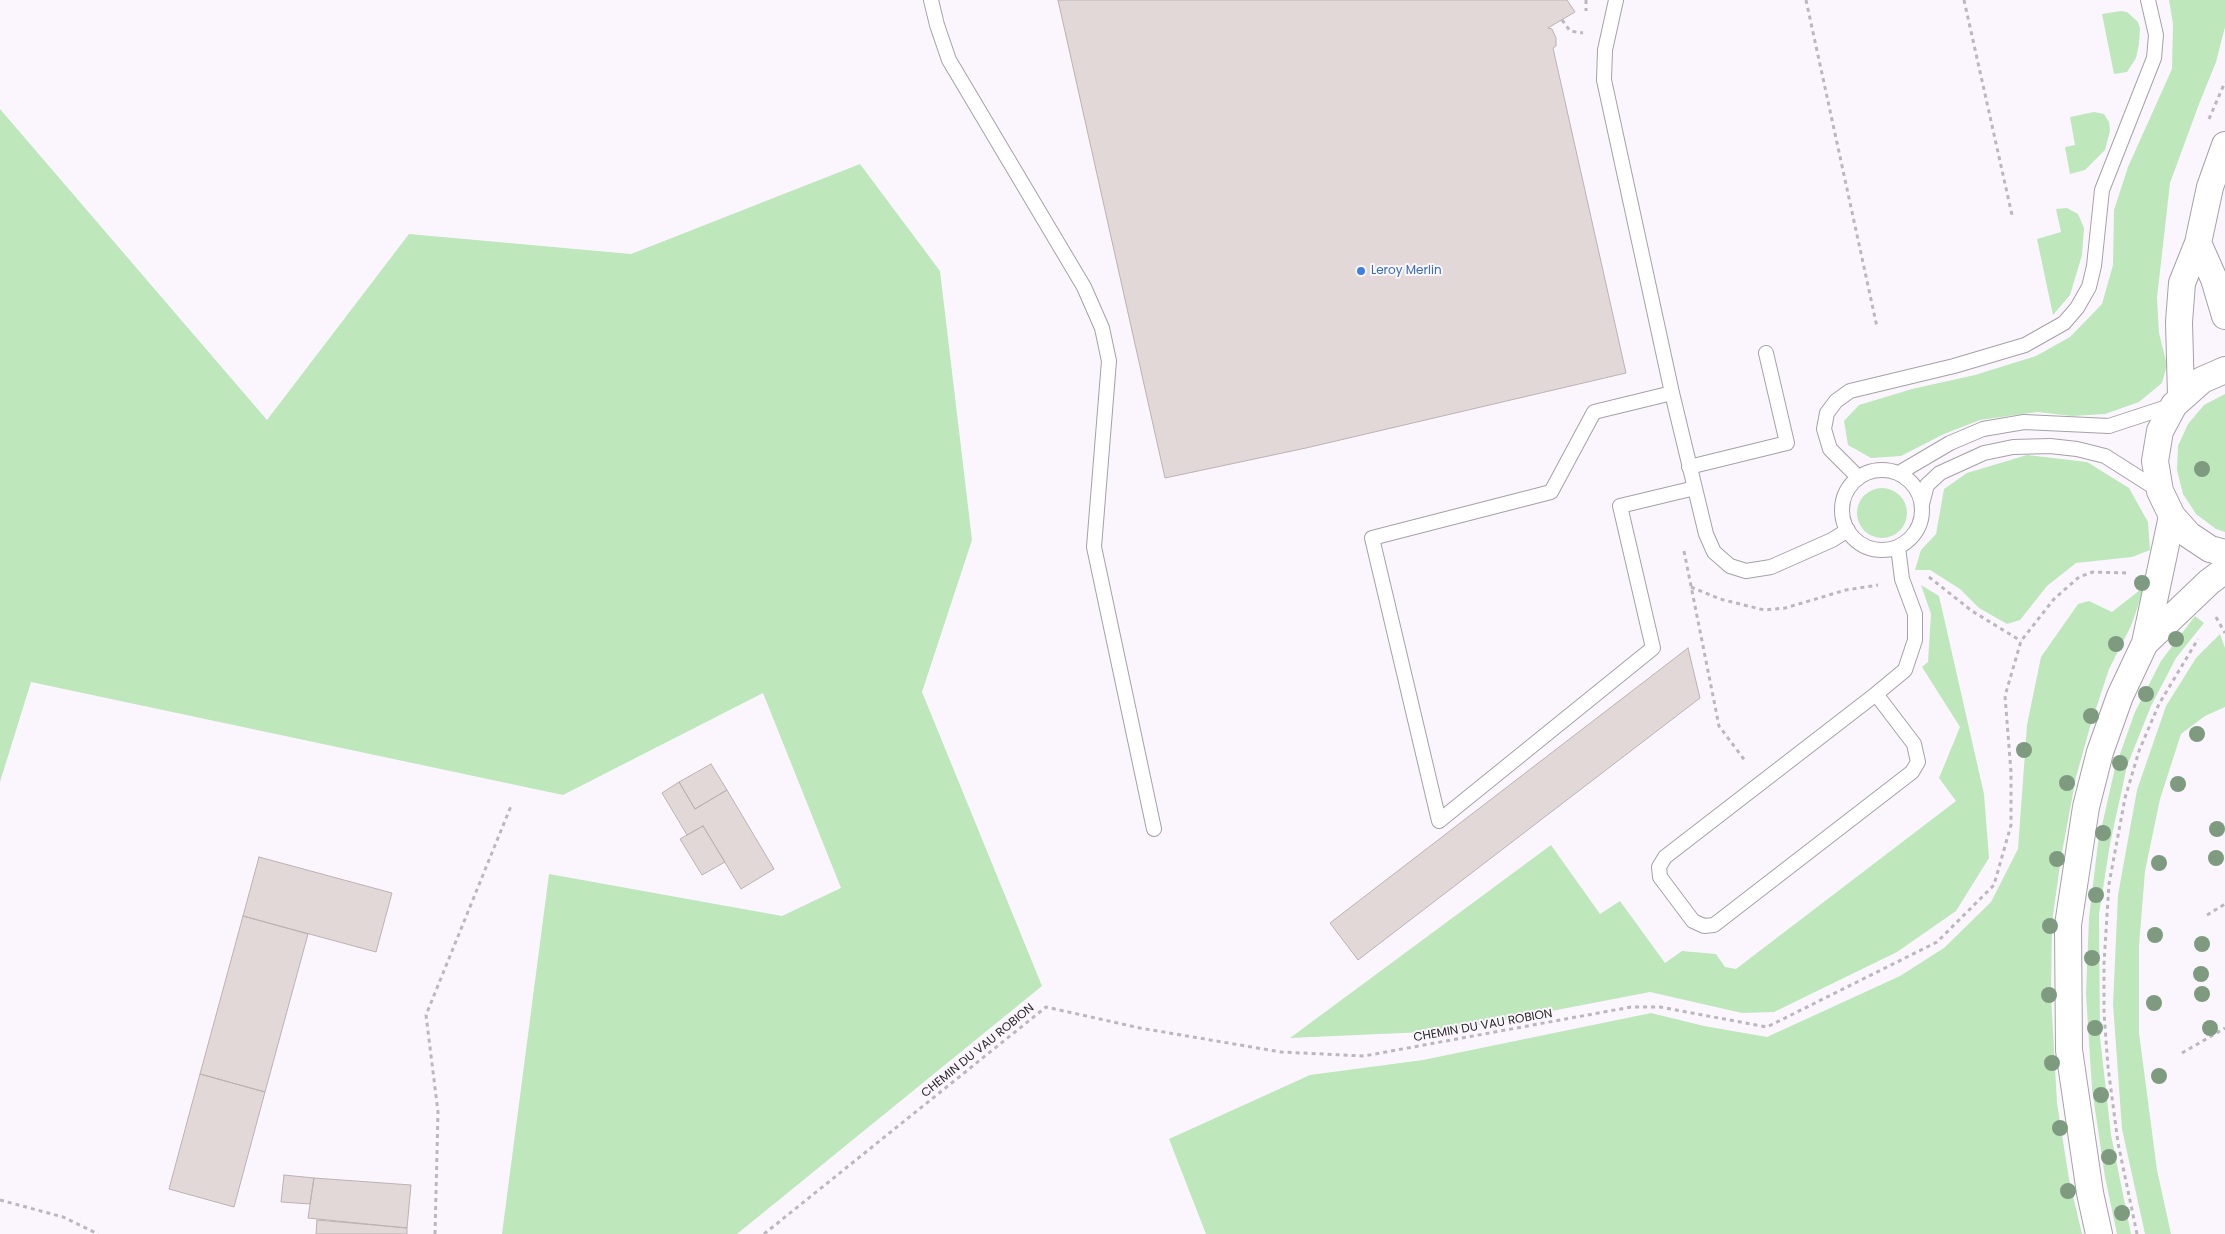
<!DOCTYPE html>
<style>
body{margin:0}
canvas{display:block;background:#fbf6fd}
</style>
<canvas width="2225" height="1234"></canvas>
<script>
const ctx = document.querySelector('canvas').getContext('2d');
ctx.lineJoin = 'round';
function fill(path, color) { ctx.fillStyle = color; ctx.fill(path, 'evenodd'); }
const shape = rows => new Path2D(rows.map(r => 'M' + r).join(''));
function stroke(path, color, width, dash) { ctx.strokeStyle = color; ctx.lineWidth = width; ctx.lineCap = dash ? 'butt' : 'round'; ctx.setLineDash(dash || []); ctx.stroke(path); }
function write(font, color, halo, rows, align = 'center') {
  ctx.font = font + ' Poppins,sans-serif'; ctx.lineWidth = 4; ctx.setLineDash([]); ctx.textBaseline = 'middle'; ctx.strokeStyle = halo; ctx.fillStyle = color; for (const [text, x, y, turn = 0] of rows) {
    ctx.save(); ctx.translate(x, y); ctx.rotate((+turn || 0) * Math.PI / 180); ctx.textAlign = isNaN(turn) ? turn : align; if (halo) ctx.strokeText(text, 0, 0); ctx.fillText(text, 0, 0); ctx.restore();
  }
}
fill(shape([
 [2169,0,2225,0,2225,27,2216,62,2199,104,2170,183,2157,298,2159,333,2167,365,2162,383,2139,402,2105,414,2072,416,2037,412,1980,420,1944,434,1901,456,1871,458,1848,445,1844,421,1859,405,1912,389,1975,375,2036,356,2070,337,2102,304,2113,265,2114,210,2128,167,2172,69,2173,24],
 [2121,11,2127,12,2138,22,2140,28,2139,44,2136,58,2127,72,2114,74,2102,14],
 [0,109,267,420,409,234,631,254,860,164,940,271,972,540,922,692,1042,986,737,1234,502,1234,549,874,782,916,841,888,763,693,563,795,31,682,0,782],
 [2094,112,2104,114,2109,122,2110,131,2105,150,2085,170,2070,174,2065,147,2075,145,2070,117],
 [2067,208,2078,214,2084,228,2082,255,2070,295,2053,315,2037,239,2061,232,2056,209],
 [2225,394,2225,532,2216,529,2196,514,2183,494,2177,470,2178,446,2188,424,2204,405],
 [2027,455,2087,462,2129,488,2148,522,2150,550,2132,557,2076,563,2047,586,2020,620,2007,624,1979,608,1960,589,1930,570,1915,570,1921,550,1936,534,1944,489,1967,473],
 '1857 513a25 25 0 1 1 50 0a25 25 0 1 1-50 0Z',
 [1921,585,1939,596,1984,794,1989,858,1956,911,1897,952,1774,1012,1742,1013,1650,992,1448,1031,1290,1038,1551,845,1600,914,1620,901,1665,963,1682,951,1716,954,1725,967,1736,969,1956,801,1939,778,1960,727,1922,667,1928,662,1931,614],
 [2145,586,2131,626,2109,669,2090,727,2076,777,2061,858,2052,922,2051,996,2057,1103,2069,1179,2082,1234,1206,1234,1169,1139,1310,1075,1423,1060,1651,1013,1704,1026,1767,1037,1900,976,1944,948,1991,902,2018,849,2027,725,2041,657,2078,604,2089,601,2112,612],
 [2195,616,2204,623,2176,658,2151,706,2127,766,2110,844,2099,914,2100,1037,2111,1135,2131,1234,2117,1234,2105,1177,2092,1089,2086,994,2089,918,2098,843,2115,768,2135,712,2161,661],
 [2220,634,2225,648,2225,707,2205,716,2181,734,2160,799,2145,871,2139,946,2139,1033,2157,1170,2171,1234,2145,1234,2122,1129,2113,1004,2118,895,2137,790,2166,706,2196,658]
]), '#bee7bc');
const building = shape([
 [1058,0,1567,0,1575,12,1548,28,1552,29,1556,38,1556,46,1553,48,1626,373,1306,448,1165,478,1058,0],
 [1688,648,1700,698,1358,960,1330,923,1688,648],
 [711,764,727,790,695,809,679,782,711,764],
 [679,782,695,809,727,790,774,869,741,889,703,826,687,835,662,793,679,782],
 [703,826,725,862,702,875,680,839,703,826],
 [259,857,392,893,376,952,243,916,259,857],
 [243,916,308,934,265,1092,200,1074,243,916],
 [200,1074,265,1092,234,1207,169,1189,200,1074],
 [284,1175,314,1178,310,1204,281,1202,284,1175],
 [314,1178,411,1185,407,1228,308,1218,314,1178],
 [317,1220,407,1228,407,1234,316,1234,317,1220]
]);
fill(building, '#e2d8d7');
stroke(building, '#bbb2b1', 1);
const service = shape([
 [931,0,937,25,949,60,1084,287,1102,328,1109,361,1094,547,1154,829],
 [1616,0,1605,50,1604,80,1672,393,1706,534,1714,552,1730,566,1746,571,1771,567,1832,540,1848,530],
 [1672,393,1594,412,1551,492,1372,538,1439,821,1653,648,1620,506,1695,488],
 [1689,467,1787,443,1766,353],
 '1842 510a40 40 0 1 1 80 0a40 40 0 1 1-80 0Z',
 [1899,473,1950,443,1983,429,2024,422,2109,426,2173,405],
 [1858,477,1830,449,1824,429,1827,413,1836,401,1850,391,1954,366,2025,345,2064,323,2077,308,2089,287,2094,266,2102,190,2154,58,2156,35,2148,0],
 [1922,504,1927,485,1940,473,1984,453,2013,447,2050,446,2077,449,2105,456,2160,491],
 [1876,694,1914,744,1918,762,1912,772,1714,925,1704,926,1693,921,1660,877,1659,867,1665,857,1876,694],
 [1876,694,1905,670,1915,640,1915,614,1902,579,1898,547]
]);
const minor = shape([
 [2198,243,2214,279,2225,316],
 [2225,370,2202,380,2174,405,2160,431,2155,461,2160,491,2172,516,2189,535,2210,549,2225,553],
 [2181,396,2179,322,2182,283,2198,243,2210,187,2225,145],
 [2145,643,2209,582,2225,570],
 [2099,1234,2090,1193,2069,1050,2068,925,2086,807,2100,752,2120,696,2145,643,2172,516]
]);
stroke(service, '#a6a1a7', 16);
stroke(minor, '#a6a1a7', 28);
stroke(shape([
 [1586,0,1586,11],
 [1806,0,1877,327],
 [1964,0,2012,215],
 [1562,20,1570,31,1583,33],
 [2209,119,2225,82],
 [1684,551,1719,726,1746,762],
 [1929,577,1972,611,2021,641],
 [1691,587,1720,599,1764,610,1785,608,1846,590,1878,585],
 [2216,617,2225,633],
 [2207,915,2225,904],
 [2182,1053,2225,1028],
 [0,1200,63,1217,98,1234],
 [435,1234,438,1112,426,1015,511,806],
 [764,1234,1046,1007,1140,1028,1281,1052,1364,1056,1631,1007,1660,1007,1767,1027,1937,942,1994,885,2011,825,2011,772,2005,696,2021,641,2054,599,2079,577,2093,572,2127,573],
 [2137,1234,2118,1143,2108,1067,2104,1013,2104,963,2109,884,2125,798,2139,751,2159,704,2198,639]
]), '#bbb7bd', 3, [4, 4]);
stroke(service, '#fff', 14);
stroke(minor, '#fff', 26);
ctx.fillStyle = '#7e9b80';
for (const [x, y] of [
 [2202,469],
 [2142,583],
 [2176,639],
 [2116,644],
 [2146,694],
 [2091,716],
 [2197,734],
 [2024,750],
 [2120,763],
 [2067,783],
 [2178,784],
 [2217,829],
 [2103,833],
 [2216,858],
 [2057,859],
 [2159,863],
 [2096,895],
 [2050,926],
 [2155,935],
 [2202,944],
 [2092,958],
 [2201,974],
 [2202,994],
 [2049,995],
 [2154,1003],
 [2095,1028],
 [2210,1028],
 [2052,1063],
 [2159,1076],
 [2101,1095],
 [2060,1128],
 [2109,1157],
 [2068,1191],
 [2122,1213]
]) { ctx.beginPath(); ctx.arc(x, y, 8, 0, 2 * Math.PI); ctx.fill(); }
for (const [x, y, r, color] of [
 [1361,271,5,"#3f7fe0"]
]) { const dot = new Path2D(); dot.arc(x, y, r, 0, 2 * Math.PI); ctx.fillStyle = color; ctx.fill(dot); stroke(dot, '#fbf6fd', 2); }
write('12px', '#366cbe', '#fbf6fd', [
 ["Leroy Merlin",1371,271]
], 'left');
write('12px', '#2b292b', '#fbf6fd', [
 ["CHEMIN DU VAU ROBION",1483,1026,-10],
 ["CHEMIN DU VAU ROBION",978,1051,-39]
]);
</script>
